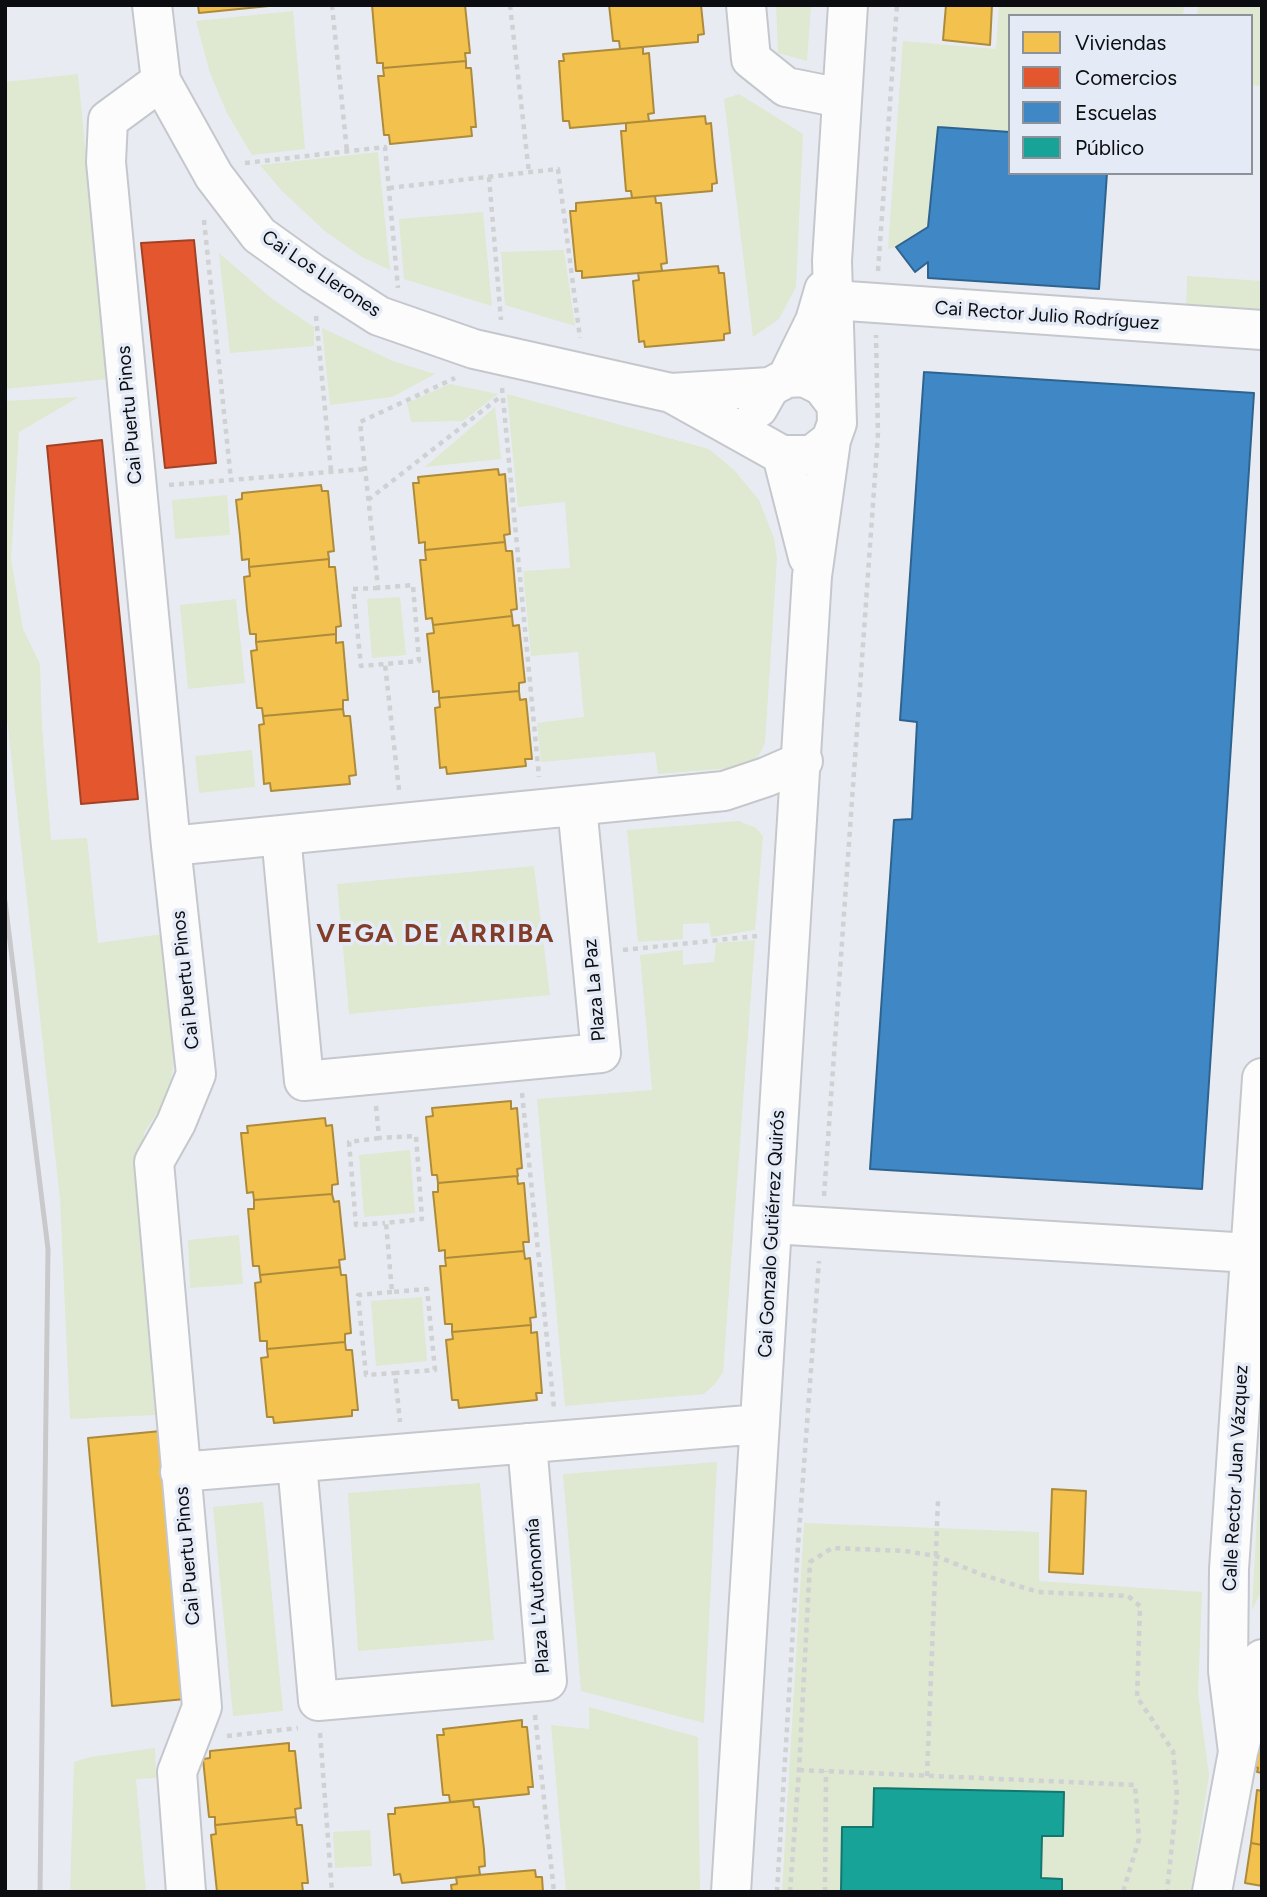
<!DOCTYPE html>
<meta charset="utf-8">
<style>
body{margin:0}
#map{position:relative;width:1267px;height:1897px;overflow:hidden;background:#e8ecf2;font-family:Figtree,sans-serif}
canvas{display:block}
.frame{position:absolute;inset:0;border:7px solid #0b0d10;pointer-events:none}
.legend{position:absolute;left:1008px;top:14px;width:245px;height:161px;box-sizing:border-box;background:#e4ebf6;border:2px solid #8d929a;margin:0;padding:9px 12px;list-style:none;font-size:21px;color:#0b0d10}
.legend li{display:flex;align-items:center;gap:14px;height:35px}
.legend b{width:35px;border:2px solid #8d929a}
</style>
<div id="map">
<canvas width="1267" height="1897"></canvas>
<div class="frame"></div>
<ul class="legend">
<li><b style="height:19px;background:#f2c14e"></b>Viviendas</li>
<li><b style="height:19px;background:#e4572e"></b>Comercios</li>
<li><b style="height:19px;background:#3f88c5"></b>Escuelas</li>
<li><b style="height:19px;background:#17a398"></b>Público</li>
</ul>
</div>
<script>
const ctx = document.querySelector('canvas').getContext('2d');
ctx.lineJoin = 'round';
function fill(path, color) { ctx.fillStyle = color; ctx.fill(path, 'evenodd'); }
const shape = rows => new Path2D(rows.map(r => 'M' + r).join(''));
function stroke(path, color, width, dash) { ctx.strokeStyle = color; ctx.lineWidth = width; ctx.lineCap = dash ? 'butt' : 'round'; ctx.setLineDash(dash || []); ctx.stroke(path); }
function write(font, color, halo, rows, align = 'center') {
  ctx.font = font + ' Figtree,sans-serif'; ctx.lineWidth = 7; ctx.setLineDash([]); ctx.textBaseline = 'middle'; ctx.strokeStyle = halo; ctx.fillStyle = color; for (const [text, x, y, turn = 0] of rows) {
    ctx.save(); ctx.translate(x, y); ctx.rotate((+turn || 0) * Math.PI / 180); ctx.textAlign = isNaN(turn) ? turn : align; if (halo) ctx.strokeText(text, 0, 0); ctx.fillText(text, 0, 0); ctx.restore();
  }
}
fill(shape([
 [776,5,811,5,807,61,778,53],
 [999,5,1184,5,1183,16,1010,16,1010,132,938,127,928,227,896,247,888,249,903,41,996,49],
 [1198,5,1262,5,1262,86,1251,85,1251,16,1197,16],
 [293,11,305,149,252,155,227,113,210,73,196,21],
 [78,74,108,379,5,389,5,82],
 [739,94,803,134,796,287,779,319,753,337,724,99],
 [378,152,390,270,362,257,326,232,282,191,260,165],
 [483,212,492,306,404,279,399,219],
 [564,250,575,326,505,305,501,252],
 [219,253,271,298,314,327,314,346,230,353],
 [1187,276,1262,281,1262,313,1186,308],
 [322,328,393,361,435,374,392,397,330,405],
 [450,384,498,394,463,421,411,422,407,403],
 [507,394,709,449,735,471,759,500,774,538,777,558,765,743,758,757,744,767,658,774,655,752,541,762,537,723,584,717,578,652,531,656,523,571,570,568,565,502,518,507],
 [79,397,19,432,11,559,23,629,40,664,42,727,51,840,87,838,98,943,163,934,175,1059,167,1098,145,1131,137,1172,157,1415,70,1419,60,1199,5,700,5,401],
 [495,407,501,459,425,467],
 [227,495,230,535,175,539,172,500],
 [400,597,406,655,372,658,367,599],
 [236,599,245,683,188,689,180,605],
 [252,750,255,787,199,793,195,756],
 [739,821,756,828,763,836,755,930,711,937,709,923,683,924,683,939,638,942,627,830],
 [534,866,550,995,349,1014,337,884],
 [755,940,723,1372,715,1384,704,1394,565,1406,537,1099,652,1090,640,955,683,950,683,965,714,962,716,943],
 [410,1150,415,1213,364,1217,359,1155],
 [239,1235,243,1284,190,1288,188,1240],
 [422,1297,427,1361,376,1366,371,1301],
 [1262,1424,1262,1590,1252,1610],
 [717,1462,704,1723,581,1691,563,1474],
 [480,1483,494,1640,358,1651,348,1493],
 [263,1502,283,1711,233,1716,213,1507],
 [804,1523,1039,1532,1039,1581,1202,1592,1198,1693,1209,1775,1191,1892,782,1892],
 [589,1707,698,1737,700,1892,566,1892,551,1725,589,1729],
 [155,1748,156,1778,136,1779,146,1892,70,1892,74,1762,90,1757],
 [370,1830,372,1866,335,1868,333,1832]
]), '#dfe8d0');
const homes = shape([
 [193,5,279,5,199,13,198,5,193,5],
 [372,5,465,5,470,53,465,53,466,61,383,68,383,63,377,63,372,5],
 [609,5,701,5,704,34,698,35,698,42,620,49,619,41,613,41,609,5],
 [946,5,992,5,990,45,943,40,946,5],
 [643,47,643,54,649,53,654,113,648,114,649,121,570,128,569,121,563,121,559,61,564,61,563,54,643,47],
 [466,61,466,68,471,68,476,127,471,127,472,136,390,144,389,135,384,135,378,76,384,76,383,68,466,61],
 [705,116,706,124,711,123,715,166,717,183,712,184,712,191,632,198,631,191,626,191,621,131,626,131,626,123,705,116],
 [655,196,656,203,661,203,667,263,661,264,662,271,582,278,582,271,576,271,570,211,576,211,576,203,655,196],
 [718,266,719,273,724,273,730,333,724,334,724,340,645,347,644,341,639,342,633,281,639,280,638,273,718,266],
 [498,469,499,475,505,474,510,534,504,535,505,542,425,550,425,542,419,543,413,483,419,483,418,477,498,469],
 [321,485,322,491,328,491,334,551,328,552,329,559,249,567,249,559,242,560,240,536,236,500,242,499,242,493,321,485],
 [505,542,506,551,512,551,517,609,511,610,512,616,433,625,432,618,426,619,420,560,426,560,425,550,505,542],
 [329,559,329,567,335,567,341,626,336,627,336,634,256,642,256,634,250,634,247,610,244,577,250,576,249,567,329,559],
 [512,616,513,626,519,625,525,682,519,683,519,691,439,698,439,691,433,692,427,634,434,633,433,625,512,616],
 [336,634,336,643,343,642,348,700,343,700,343,709,263,716,262,708,257,708,251,651,257,650,256,642,336,634],
 [519,691,520,700,526,699,532,759,525,759,526,766,447,774,446,767,440,768,435,708,440,707,439,698,519,691],
 [343,709,344,716,350,716,356,775,349,776,350,784,271,791,270,783,264,784,262,759,259,725,264,724,263,716,343,709],
 [511,1101,511,1109,517,1108,522,1168,517,1169,518,1176,438,1183,437,1175,432,1175,426,1117,433,1116,432,1108,511,1101],
 [325,1118,326,1126,332,1125,338,1184,332,1185,332,1194,254,1200,253,1192,247,1193,241,1133,248,1133,247,1126,325,1118],
 [517,1176,518,1184,524,1183,529,1242,523,1242,524,1251,445,1258,445,1250,439,1251,433,1192,438,1192,438,1183,517,1176],
 [332,1194,334,1202,339,1201,345,1259,339,1260,340,1267,260,1275,259,1266,253,1266,248,1209,254,1209,254,1200,332,1194],
 [524,1251,525,1259,530,1258,533,1288,536,1317,530,1318,531,1325,452,1332,452,1324,445,1324,440,1266,446,1266,445,1258,524,1251],
 [340,1267,341,1275,346,1275,351,1333,345,1334,345,1342,267,1349,267,1341,260,1341,255,1283,261,1282,260,1275,340,1267],
 [531,1325,531,1333,537,1332,542,1393,536,1393,537,1400,459,1408,458,1400,452,1400,446,1340,453,1339,452,1332,531,1325],
 [345,1342,346,1350,352,1350,358,1410,352,1410,352,1416,274,1423,273,1417,267,1417,261,1358,268,1357,267,1349,345,1342],
 [161,1431,185,1699,112,1706,88,1438,161,1431],
 [1052,1489,1086,1491,1083,1574,1049,1572,1052,1489],
 [522,1720,522,1727,527,1727,533,1787,528,1787,529,1794,450,1802,449,1795,443,1795,437,1735,444,1735,443,1729,522,1720],
 [1262,1738,1262,1773,1257,1772,1258,1768,1253,1766,1262,1738],
 [289,1743,289,1751,295,1751,301,1808,295,1809,296,1817,215,1825,215,1817,209,1817,203,1759,210,1758,210,1751,289,1743],
 [1257,1790,1262,1791,1262,1845,1251,1843,1257,1790],
 [473,1800,474,1807,479,1807,484,1849,485,1866,479,1867,480,1875,402,1883,400,1874,394,1875,388,1814,395,1814,395,1808,473,1800],
 [296,1817,297,1825,302,1825,308,1883,302,1883,303,1892,217,1892,211,1835,216,1834,215,1825,296,1817],
 [1251,1843,1262,1845,1262,1886,1245,1883,1251,1843],
 [535,1870,536,1877,542,1877,543,1892,452,1892,451,1885,457,1884,456,1877,535,1870]
]);
fill(homes, '#f2c14e');
stroke(homes, '#ad8b3b', 2);
const shops = shape([
 [194,240,216,463,165,468,141,243,194,240],
 [102,440,138,799,81,804,47,446,102,440]
]);
fill(shops, '#e4572e');
stroke(shops, '#a34125', 2);
const schools = shape([
 [938,127,1010,132,1010,173,1107,173,1099,289,928,278,928,262,915,272,896,247,928,227,938,127],
 [924,372,1254,393,1202,1189,870,1169,894,820,912,819,917,722,900,720,924,372]
]);
fill(schools, '#3f88c5');
stroke(schools, '#2f638f', 2);
const public = shape([
 [874,1788,1064,1792,1063,1836,1042,1836,1041,1878,1062,1879,1062,1892,841,1892,842,1827,873,1827,874,1788]
]);
fill(public, '#17a398');
stroke(public, '#13766f', 2);
const minor = shape([
 [152,5,161,81,214,176,259,235,312,273,379,316,474,349,671,393,770,387],
 [746,5,751,59,786,87,841,98],
 [161,81,108,120,106,162,171,846,196,1074,176,1123,154,1162,202,1707,177,1772,186,1892],
 [833,300,1262,330],
 [787,378,815,321,824,290],
 [671,393,782,455,812,455,831,440],
 [758,408,770,387,787,378,804,377,822,386,835,403],
 [782,455,808,557],
 [281,835,304,1081,601,1053,577,806],
 [171,846,724,791,766,777,803,761],
 [772,1224,1250,1253,1262,1256],
 [297,1463,318,1701,547,1681,527,1443],
 [180,1472,760,1424],
 [1238,1752,1228,1671,1229,1569,1262,1078],
 [731,1892,812,576,831,440,837,423,832,261,848,5],
 [1212,1892,1238,1752,1262,1659]
]);
stroke(minor, '#c4c7cc', 42);
stroke(shape([
 [332,5,347,152],
 [510,5,529,173],
 [245,163,385,147,398,288],
 [489,177,501,320],
 [389,188,558,169,580,338],
 [204,220,231,480],
 [878,271,897,5],
 [316,316,331,471],
 [502,388,539,777],
 [169,485,365,469],
 [368,500,500,397],
 [378,588,353,589,361,666,385,664],
 [399,790,385,664,419,661,413,585,378,588,360,422,455,378],
 [623,950,757,936],
 [522,1093,554,1408],
 [376,1106,379,1138,416,1136,422,1219,386,1223,392,1292,427,1289,435,1370,395,1373,400,1422],
 [379,1138,349,1142,356,1225,385,1223],
 [824,1196,878,433,876,335],
 [392,1292,358,1295,366,1375,395,1373],
 [535,1715,554,1892],
 [320,1733,332,1892],
 [227,1736,298,1728],
 [799,1770,1135,1785,1139,1839,1123,1892],
 [927,1776,938,1500],
 [777,1892,798,1546,819,1261],
 [790,1892,799,1770,810,1562,832,1548,905,1551,936,1556,983,1575,1038,1592,1128,1596,1140,1606,1137,1697,1173,1751,1177,1796,1167,1892],
 [825,1892,826,1771]
]), '#cfd1d3', 4.5, [5, 5]);
stroke(minor, '#fcfcfd', 38);
stroke(shape([
 [5,901,48,1249,40,1892]
]), '#c9c9cb', 5);
write('19px', '#0b0d10', '#e4ebf6', [
 ["Cai Los Llerones",321,274,34],
 ["Cai Rector Julio Rodríguez",1047,316,4],
 ["Cai Puertu Pinos",130,415,-95],
 ["Cai Puertu Pinos",186,980,-96],
 ["Plaza La Paz",595,990,-95],
 ["Cai Gonzalo Gutiérrez Quirós",772,1234,-87],
 ["Calle Rector Juan Vázquez",1236,1478,-87],
 ["Cai Puertu Pinos",188,1556,-95],
 ["Plaza L'Autonomía",538,1596,-94]
]);
ctx.letterSpacing = '2px';
write('bold 26px', '#823d29', '#e4ebf6', [
 ["VEGA DE ARRIBA",436,934]
]);
ctx.letterSpacing = '0px';
</script>
